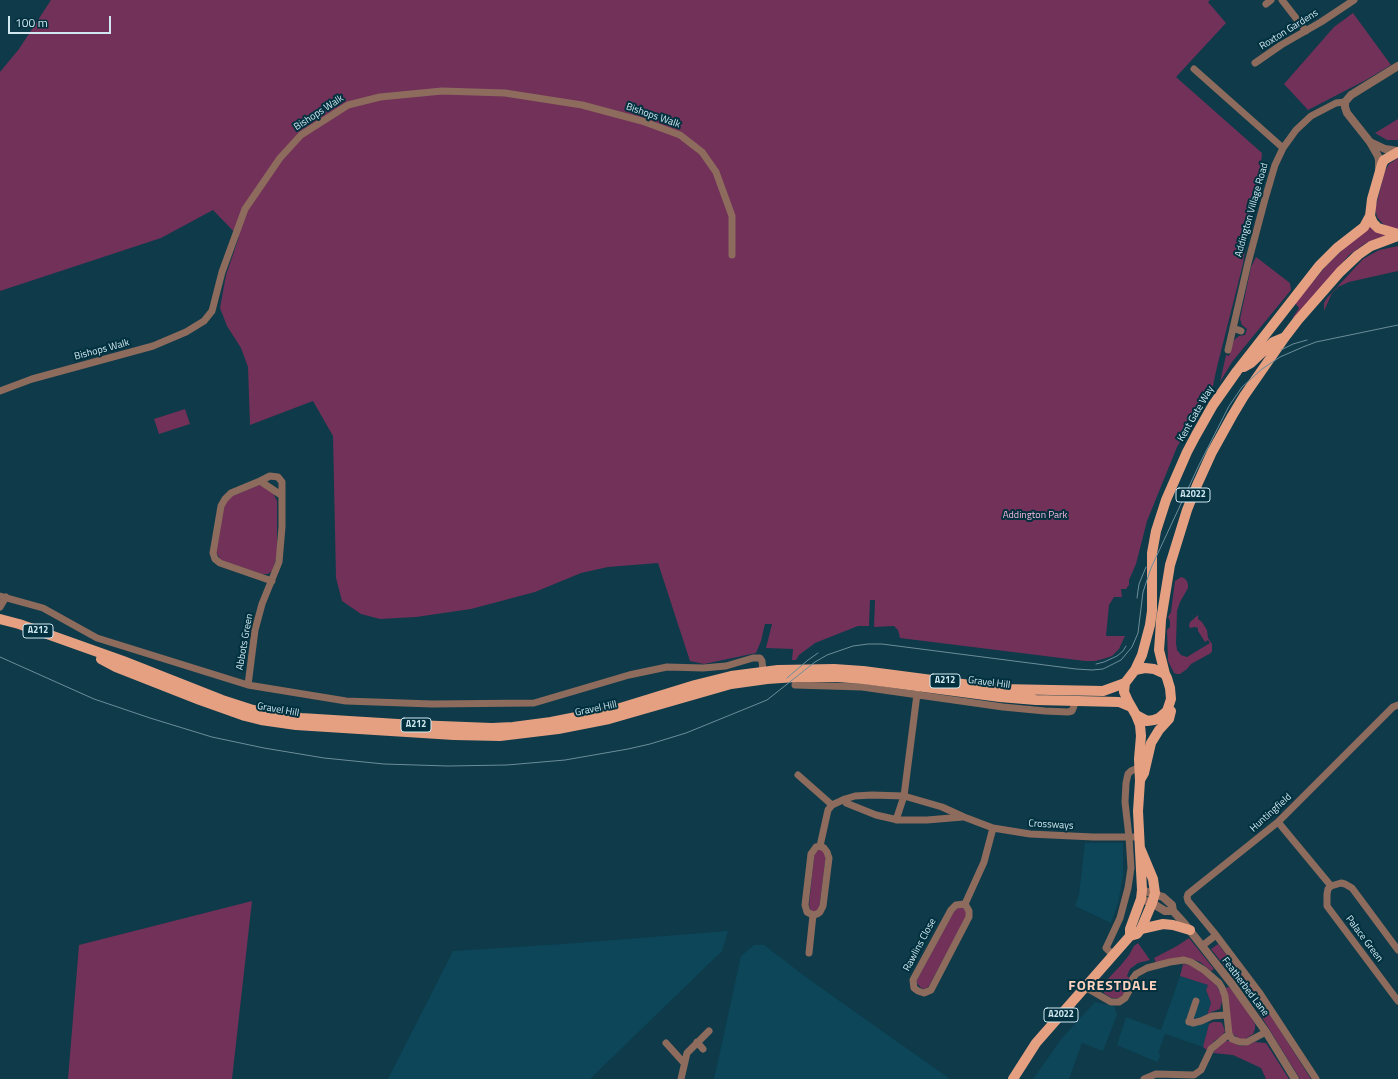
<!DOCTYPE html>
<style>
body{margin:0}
#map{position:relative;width:1398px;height:1079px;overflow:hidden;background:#0e3a49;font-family:"Titillium Web",sans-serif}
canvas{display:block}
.scale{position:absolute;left:8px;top:16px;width:103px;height:18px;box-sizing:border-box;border:2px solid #d1e8f1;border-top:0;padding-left:5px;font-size:12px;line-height:14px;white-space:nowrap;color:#d1e8f1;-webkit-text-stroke:3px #01303e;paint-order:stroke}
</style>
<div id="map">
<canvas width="1398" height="1079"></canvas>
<div class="scale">100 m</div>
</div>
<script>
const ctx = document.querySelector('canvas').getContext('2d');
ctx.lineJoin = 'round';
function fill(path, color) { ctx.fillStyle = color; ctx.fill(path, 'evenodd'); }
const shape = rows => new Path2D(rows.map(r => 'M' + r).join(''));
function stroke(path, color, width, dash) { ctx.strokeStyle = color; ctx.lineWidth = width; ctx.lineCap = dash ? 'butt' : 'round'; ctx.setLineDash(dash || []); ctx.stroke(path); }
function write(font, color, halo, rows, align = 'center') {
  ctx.font = font + ' "Titillium Web",sans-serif'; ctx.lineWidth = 4; ctx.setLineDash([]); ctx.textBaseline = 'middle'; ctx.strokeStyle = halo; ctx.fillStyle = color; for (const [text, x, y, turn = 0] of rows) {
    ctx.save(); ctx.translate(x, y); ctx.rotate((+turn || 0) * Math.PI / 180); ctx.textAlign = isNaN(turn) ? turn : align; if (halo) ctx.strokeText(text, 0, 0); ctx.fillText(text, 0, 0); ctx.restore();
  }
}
fill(shape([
 [1085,843,1123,843,1123,876,1118,903,1111,923,1075,906,1079,895],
 [728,931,722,951,590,1079,388,1079,453,951,563,944],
 [754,945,764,945,810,980,950,1079,714,1079,741,956],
 [1180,976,1208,985,1206,990,1211,1003,1207,1015,1209,1024,1203,1047,1165,1034,1158,1054,1161,1055,1157,1062,1117,1045,1126,1017,1161,1030],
 [1095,1002,1114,1006,1117,1015,1103,1051,1082,1043,1069,1079,1033,1079,1062,1038]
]), '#0c4658');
fill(shape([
 [51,0,1210,0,1208,2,1226,23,1176,77,1262,153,1258,197,1248,228,1243,264,1217,367,1212,390,1177,447,1147,521,1136,564,1129,580,1129,585,1126,589,1121,589,1122,597,1114,597,1109,605,1106,636,1125,636,1119,649,1112,656,1103,659,1095,661,1085,661,900,638,898,630,894,626,874,627,875,600,870,600,869,626,858,626,815,643,799,655,796,660,792,660,793,649,766,648,772,624,765,624,761,641,756,653,704,664,690,661,658,563,608,567,581,573,535,592,471,609,416,617,380,619,361,614,342,601,336,578,333,436,313,401,250,425,248,367,241,348,227,326,220,308,226,275,239,237,213,210,161,238,0,291,0,72,19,49],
 [1353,13,1391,65,1366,80,1308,110,1284,84,1334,27],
 [1398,119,1398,140,1387,140,1375,133],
 [1398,158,1398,229,1388,227,1382,223,1377,217,1375,209,1385,171,1389,164],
 [1370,223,1386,235,1366,243,1349,255,1294,319,1293,317,1299,308,1295,303,1326,266],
 [1398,246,1398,271,1349,282,1338,287,1332,293,1324,311,1324,303,1327,298,1363,259,1379,250],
 [1256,257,1290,283,1291,290,1232,362,1220,382,1226,355,1229,356,1234,340,1239,336,1245,335,1247,329,1242,325,1240,319,1251,267],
 [185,409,190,424,159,434,154,419],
 [259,485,264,486,273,493,277,501,277,556,272,571,268,574,262,574,221,560,216,552,224,507,227,501,232,496],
 [1181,577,1184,578,1187,581,1188,585,1188,588,1180,602,1177,611,1176,643,1177,650,1181,655,1187,657,1210,643,1208,640,1205,642,1198,631,1198,628,1195,627,1190,628,1189,626,1190,622,1198,615,1198,619,1202,622,1207,630,1208,638,1212,644,1212,651,1211,653,1191,664,1187,669,1180,674,1177,674,1174,673,1168,661,1167,630,1170,627,1170,621,1168,617,1171,612,1175,581],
 [821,849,826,855,819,909,814,912,811,911,809,905,814,857,815,852],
 [252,901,232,1079,68,1079,79,945],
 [962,907,966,911,966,917,929,986,925,989,921,988,917,983,917,980,953,913,958,908],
 [1189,938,1214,969,1211,971,1200,962,1192,959,1156,963,1154,958,1177,946],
 [1138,943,1150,960,1138,963,1130,969,1127,976,1130,978,1128,987,1123,995,1119,998,1112,998,1105,994,1102,990,1103,984,1121,965,1129,955,1134,946],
 [1218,944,1257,994,1311,1079,1300,1079,1250,998,1211,949],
 [1183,964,1190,965,1197,968,1216,985,1222,996,1222,1001,1220,1009,1211,1012,1207,1015,1211,1003,1206,990,1208,985,1180,976],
 [1229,987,1246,1009,1255,1024,1255,1029,1253,1034,1245,1039,1240,1039,1231,1033,1225,988],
 [1213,1022,1220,1022,1222,1023,1225,1031,1222,1036,1214,1041,1207,1050,1203,1047,1209,1024],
 [1225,1041,1230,1041,1240,1046,1248,1045,1255,1042,1266,1043,1289,1079,1266,1079,1261,1068,1233,1055,1213,1053,1220,1044]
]), '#713159');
stroke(shape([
 [1282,0,1306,31],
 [1266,4,1271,0],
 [1255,63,1281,45,1321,22,1354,0],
 [1194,69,1283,148],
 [1233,328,1241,331],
 [1228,350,1248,263,1265,199,1275,165,1283,148,1296,130,1311,116,1336,103,1345,102],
 [0,391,32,379,153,346,186,332,204,321,212,311,222,272,245,209,280,158,301,135,348,105,380,97,442,91,505,93,582,105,642,121,680,135,702,152,716,172,732,216,732,255],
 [272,581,220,563,215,559,213,553,221,506,225,499,231,493,260,481,281,495],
 [0,596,43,608,97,638,248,685,346,701,432,704,534,703,629,675,667,667,703,668,726,666,753,658,760,658,762,661,763,671],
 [0,607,6,597],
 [248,685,255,630,262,604,279,562,282,527,282,482,278,477,270,476,260,481],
 [795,685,862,687,1003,707,1045,711,1068,712,1072,711,1074,706,1074,701],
 [798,775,832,805],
 [845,799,846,803,876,815,898,820,927,820,963,817],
 [896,820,904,796,917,694],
 [1278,822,1331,886],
 [820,846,824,848,827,852,829,858,823,906,820,912,817,914,813,915,807,912,805,905,811,854,816,847,820,846,828,810,832,805,845,799,855,796,872,795,904,796,942,807,964,817,993,828,1030,834,1093,837,1139,837],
 [965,904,969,911,969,917,931,990,924,993,918,991,914,988,913,980,951,910,956,905,965,904,984,862,993,828],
 [1202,946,1216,935],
 [1398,950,1352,888,1345,884,1341,883,1331,886,1328,889,1327,894,1327,906,1398,1001],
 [809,953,813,915],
 [1113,955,1106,948,1120,918,1128,888,1131,868,1129,837,1125,802,1126,783,1128,774,1131,771,1138,768],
 [1085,987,1111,1002,1119,1002,1125,998,1130,989,1133,978,1136,974,1147,968,1170,962,1184,960,1191,962,1204,970,1219,983,1222,988,1225,996,1229,1034,1232,1039,1240,1042,1247,1042,1266,1032],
 [1189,1021,1193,1023,1201,1021,1212,1016,1226,1015],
 [1189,1022,1196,1001],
 [697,1042,703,1049],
 [666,1043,684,1063],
 [681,1079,687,1053,709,1031],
 [1144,1079,1156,1074,1194,1075,1201,1070,1211,1049,1229,1034],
 [1316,1079,1259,992,1216,935,1188,901,1187,897,1188,894,1278,822,1393,707,1398,705]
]), '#8d6b5d', 7);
stroke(shape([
 [1370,142,1385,149,1398,151],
 [1379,170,1379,160,1378,156,1370,142,1347,113,1345,107,1345,102,1351,95,1398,66],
 [1142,890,1163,897,1172,905,1173,911,1184,923,1232,984,1266,1032,1295,1079],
 [1141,899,1152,903,1165,911,1173,911]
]), '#8d6b5d', 8);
stroke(shape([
 [1398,152,1384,160,1382,164,1372,199,1370,216,1373,223,1378,228,1398,234],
 [1244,367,1251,363,1273,342,1285,337],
 [0,619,19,624,123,661,222,700,253,710,301,718,414,725,492,728,513,727,551,722,617,709,695,685,731,676,778,670,834,669,863,671,1001,689,1103,691,1125,683],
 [101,659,116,667,200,700,245,716,261,720,296,725,454,735,500,736,558,729,609,719,731,684,767,679,796,677,838,677,864,679,1000,697,1036,700,1119,702,1131,707],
 [1135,670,1145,668,1154,669,1165,674,1167,678,1170,688,1171,699,1167,711,1159,718,1154,720,1147,721,1136,715,1128,701,1124,692,1125,683,1135,670,1142,655,1150,625,1152,611,1152,553,1156,531,1166,500,1187,452,1196,435,1213,405,1237,371,1319,266,1337,248,1364,227,1370,216],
 [1165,674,1159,650,1160,637,1161,620,1170,565,1187,510,1197,485,1212,452,1232,416,1244,396,1285,337,1298,320,1340,272,1358,255,1371,246,1398,236],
 [1140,780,1144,773,1151,743,1159,730,1169,719,1171,711],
 [1141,929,1163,924,1173,925,1190,930],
 [1130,936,1130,929,1141,899,1142,890,1138,811,1140,781,1139,759,1141,736,1140,725,1136,715],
 [1013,1079,1036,1043,1130,936,1137,934,1141,929,1152,903,1155,893,1153,879,1140,848]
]), '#e5a082', 10);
stroke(shape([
 [1281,350,1293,344,1307,340],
 [1137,598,1139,584,1146,567],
 [0,657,94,699,150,718,212,737,264,748,324,758,384,764,448,766,507,765,565,760,628,749,650,744,686,733,767,700,815,662,827,655,853,646,868,644,882,644,1076,669,1092,670,1103,669,1121,660,1132,647,1138,633,1143,592,1151,568,1199,465,1229,406,1242,387,1262,369,1280,357,1303,347,1316,342,1398,325],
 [1096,664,1104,662,1117,656,1123,651,1126,646],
 [787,678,808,660,818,653]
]), '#6c8e9a', 1);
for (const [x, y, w] of [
 [1193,495,34],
 [38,631,30],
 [945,681,30],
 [416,725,30],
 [1061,1015,34]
]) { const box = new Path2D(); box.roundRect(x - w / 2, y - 7, w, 14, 3); ctx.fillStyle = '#01303e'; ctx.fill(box); stroke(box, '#d1e8f1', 1); }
write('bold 9px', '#d1e8f1', null, [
 ["A2022",1193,495],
 ["A212",38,631],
 ["A212",945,681],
 ["A212",416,725],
 ["A2022",1061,1015]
]);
write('10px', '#d1e8f1', '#01303e', [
 ["Roxton Gardens",1289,30,-32],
 ["Bishops Walk",319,113,-33],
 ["Bishops Walk",653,116,19],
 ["Addington Village Road",1252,210,-74],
 ["Bishops Walk",102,350,-15],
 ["Kent Gate Way",1196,414,-60],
 ["Abbots Green",245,642,-80],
 ["Gravel Hill",989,683,7],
 ["Gravel Hill",596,709,-12],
 ["Gravel Hill",278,710,10],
 ["Huntingfield",1271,813,-42],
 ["Crossways",1051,825,3],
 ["Palace Green",1364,939,53],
 ["Rawlins Close",920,945,-62],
 ["Featherbed Lane",1245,987,53]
]);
write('10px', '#f8bbdd', '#01303e', [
 ["Addington Park",1035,516]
]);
ctx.letterSpacing = '1px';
write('bold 14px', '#ffd0bc', '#01303e', [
 ["FORESTDALE",1113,987]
]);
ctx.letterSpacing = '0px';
</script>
